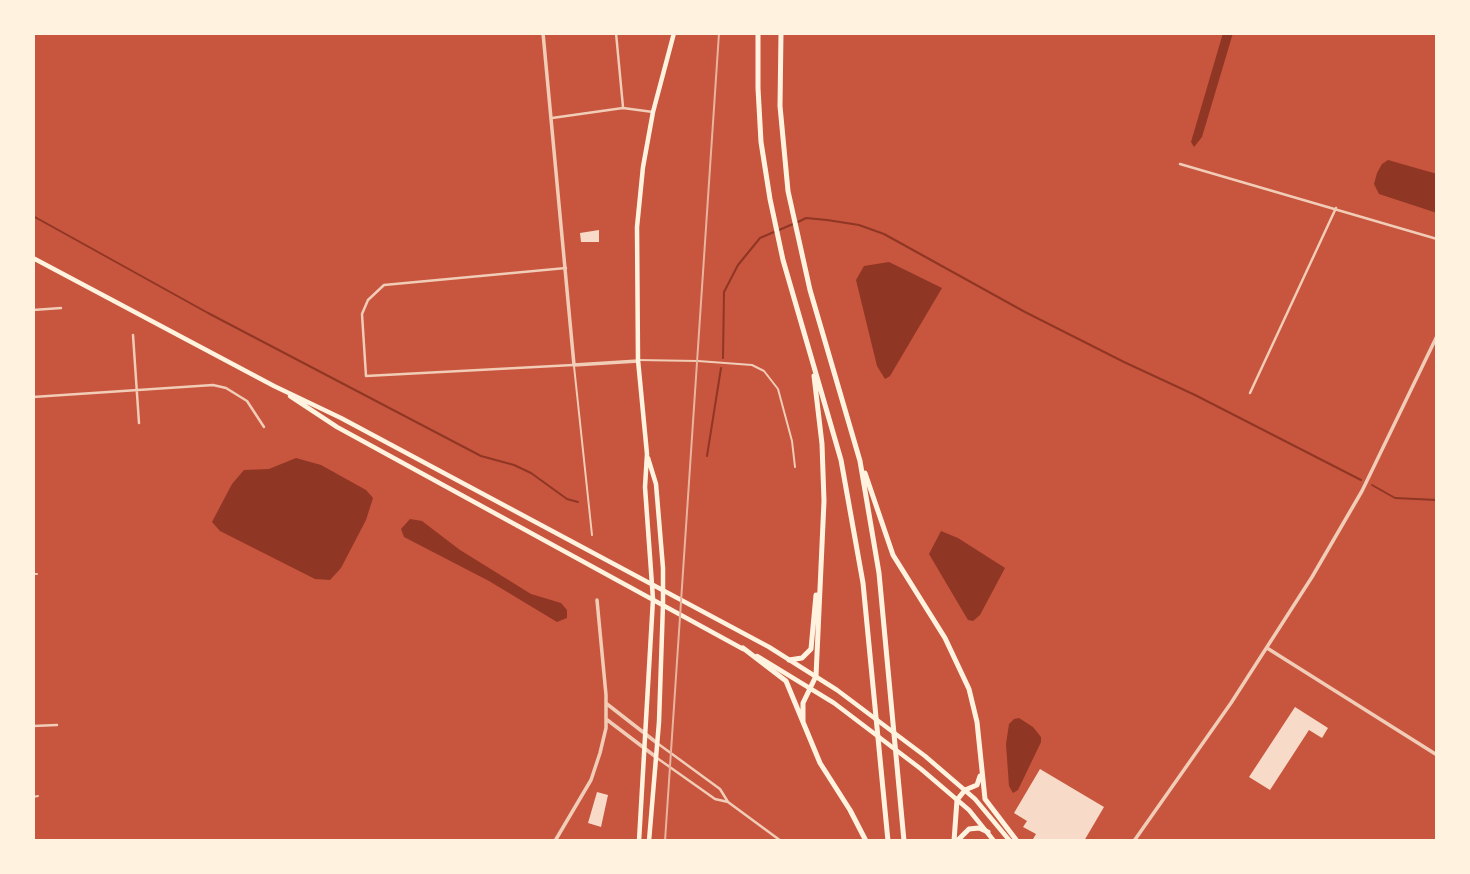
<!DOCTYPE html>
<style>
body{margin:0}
#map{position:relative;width:1470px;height:874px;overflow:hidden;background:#c8553d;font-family:Quicksand,sans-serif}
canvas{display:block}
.frame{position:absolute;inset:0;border:35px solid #fff3e0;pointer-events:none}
</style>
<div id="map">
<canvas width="1470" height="874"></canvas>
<div class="frame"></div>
</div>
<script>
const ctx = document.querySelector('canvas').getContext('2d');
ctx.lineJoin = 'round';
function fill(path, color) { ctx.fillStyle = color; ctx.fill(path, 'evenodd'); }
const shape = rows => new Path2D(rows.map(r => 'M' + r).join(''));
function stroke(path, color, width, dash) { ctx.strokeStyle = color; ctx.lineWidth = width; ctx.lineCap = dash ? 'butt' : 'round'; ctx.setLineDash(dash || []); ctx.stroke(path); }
fill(shape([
 [1223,33,1233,33,1202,137,1194,147,1191,142],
 [1388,160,1437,174,1437,213,1379,194,1374,184,1377,173,1382,164],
 [889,262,942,288,890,376,885,379,877,366,856,280,864,266],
 [296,458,321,465,366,490,373,498,366,520,341,568,330,580,315,579,220,531,212,522,232,484,244,470,269,469],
 [410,519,422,521,460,550,531,594,561,603,567,610,567,618,557,622,489,581,404,537,401,529],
 [941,531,958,538,1005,568,980,615,973,621,968,620,929,554],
 [1019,718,1033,727,1041,737,1041,742,1018,790,1013,793,1009,786,1006,744,1009,724,1014,719]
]), '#8f3625');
stroke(shape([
 [33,216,208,313,481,456,514,465,531,473,567,499,578,502],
 [798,222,806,218,827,220,859,225,884,234,1025,312,1124,362,1195,395,1361,480],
 [779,230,793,224],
 [723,358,724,292,738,265,760,238,774,232],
 [707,456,721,368],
 [1372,485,1395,498,1437,500]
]), '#8f3625', 2);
fill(shape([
 [599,230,599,242,581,242,580,233],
 [1295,707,1328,728,1322,738,1309,730,1270,790,1249,777],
 [1040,769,1104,807,1084,841,1035,841,1033,839,1036,834,1023,827,1027,821,1014,813],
 [597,792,608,795,601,827,588,823]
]), '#f7dbc8');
stroke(shape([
 [638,360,698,361,752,365,764,371,778,389,792,441,795,467],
 [574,366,592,535],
 [33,574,37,574],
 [33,797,38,796]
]), '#f1ccb7', 2);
stroke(shape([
 [616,33,623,107],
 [552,118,623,108,653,112],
 [1180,164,1437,239],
 [566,268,384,285,368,300,362,314,366,376,573,365],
 [33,310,61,308],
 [133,335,139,423],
 [1250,393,1336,208],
 [33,397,213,385,226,388,247,401,264,427],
 [33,726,57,725],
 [657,743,720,789,728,802,781,841],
 [657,758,715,799,728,802]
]), '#f1ccb7', 2.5);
stroke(shape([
 [543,33,574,365,638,361],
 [1267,648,1437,755],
 [607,704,657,743],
 [606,719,656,757],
 [555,841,591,780,600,753,606,728,606,695,597,600],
 [1134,841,1231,703,1312,577,1362,491,1437,336]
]), '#f1ccb7', 3.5);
stroke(shape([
 [33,258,274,386,341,418,769,647,837,690,925,756,975,799,1010,841],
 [290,396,337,427,743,649],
 [648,458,656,484,663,568,663,604,659,722,649,841],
 [757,656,834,703,921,769,969,810,994,841],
 [639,841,653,599,645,487,647,454,638,360,637,227,643,167,653,112,674,33]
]), '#fff3e0', 4.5);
stroke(shape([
 [758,33,758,88,761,142,770,199,783,260,841,460,863,583,888,841],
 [781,33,780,106,788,191,810,290,860,461,879,573,904,841],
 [865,473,893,555,945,638,969,689,977,722,985,799,1017,841],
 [743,648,786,681,820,763,850,810,866,841],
 [789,660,802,658,811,649,816,595],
 [803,721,803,703,816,676,824,501,822,444,814,376],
 [954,841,957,800,965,790,977,785,980,776],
 [957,841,969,829,979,828,988,832]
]), '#fff3e0', 5);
stroke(shape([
 [665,841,719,33]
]), '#e9b49f', 2);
</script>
